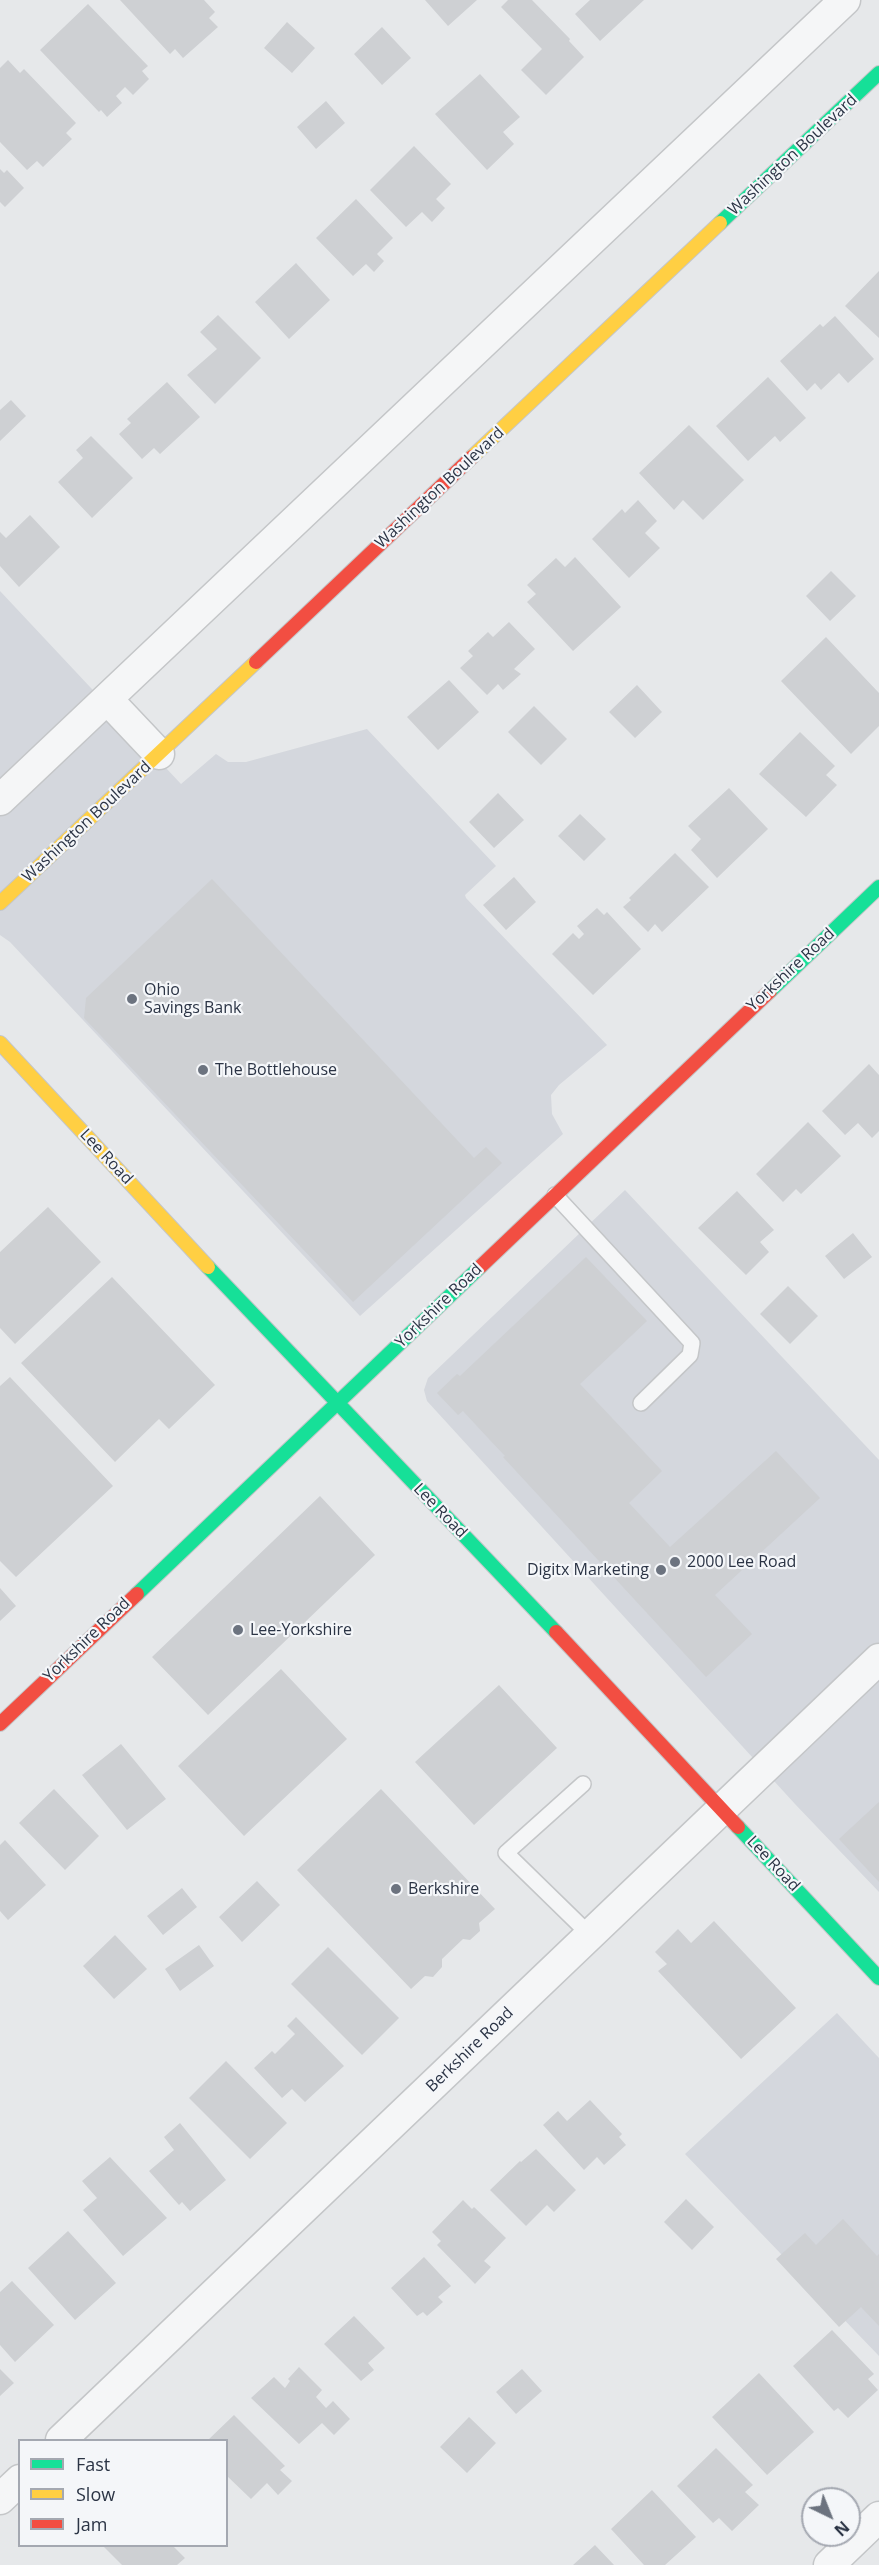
<!DOCTYPE html>
<style>
body{margin:0}
#map{position:relative;width:879px;height:2565px;overflow:hidden;background:#e6e8ea;font-family:"Open Sans",sans-serif}
canvas{display:block}
.legend{position:absolute;left:18px;top:2439px;width:210px;height:108px;box-sizing:border-box;background:#f4f6f9;border:2px solid #a4a8b1;margin:0;padding:8px 10px;list-style:none;font-size:18px;color:#2b3445}
.legend li{display:flex;align-items:center;gap:12px;height:30px}
.legend b{width:30px;border:2px solid #a4a8b1}
.north{position:absolute;left:801px;top:2487px;width:60px;height:60px;box-sizing:border-box;background:#f4f6f9;border:2px solid #a4a8b1;border-radius:50%;rotate:137deg;font-size:16px;font-weight:700;line-height:24px;text-align:center;color:#2b3445}
.north::after{content:'';display:block;margin:auto;width:21px;height:27px;background:#6c737f;clip-path:polygon(50% 0,100% 100%,50% 72%,0 100%)}
</style>
<div id="map">
<canvas width="879" height="2565"></canvas>
<ul class="legend">
<li><b style="height:8px;background:#16e098"></b>Fast</li>
<li><b style="height:8px;background:#ffcf43"></b>Slow</li>
<li><b style="height:8px;background:#f24e42"></b>Jam</li>
</ul>
<div class="north">N</div>
</div>
<script>
const ctx = document.querySelector('canvas').getContext('2d');
ctx.lineJoin = 'round';
function fill(path, color) { ctx.fillStyle = color; ctx.fill(path, 'evenodd'); }
const shape = rows => new Path2D(rows.map(r => 'M' + r).join(''));
function stroke(path, color, width, dash) { ctx.strokeStyle = color; ctx.lineWidth = width; ctx.lineCap = dash ? 'butt' : 'round'; ctx.setLineDash(dash || []); ctx.stroke(path); }
function write(font, color, halo, rows, align = 'center') {
  ctx.font = font + ' "Open Sans",sans-serif'; ctx.lineWidth = 4.5; ctx.setLineDash([]); ctx.textBaseline = 'middle'; ctx.strokeStyle = halo; ctx.fillStyle = color; for (const [text, x, y, turn = 0] of rows) {
    ctx.save(); ctx.translate(x, y); ctx.rotate((+turn || 0) * Math.PI / 180); ctx.textAlign = isNaN(turn) ? turn : align; if (halo) ctx.strokeText(text, 0, 0); ctx.fillText(text, 0, 0); ctx.restore();
  }
}
fill(shape([
 [0,591,181,784,216,754,228,762,246,762,367,729,496,866,465,895,466,898,607,1045,559,1085,551,1095,552,1114,563,1134,360,1316,10,942,0,935],
 [625,1190,879,1460,879,1892,795,1804,427,1401,424,1390,428,1378],
 [837,2013,879,2058,879,2356,685,2154]
]), '#d4d7dd');
fill(shape([
 [120,0,204,0,215,12,209,18,218,27,183,58,175,49,170,54],
 [425,0,477,0,448,26],
 [508,0,532,0,570,39,569,41,584,57,546,95,521,70,542,49,501,7],
 [590,0,644,0,600,41,575,14],
 [88,4,148,66,142,71,149,79,133,95,125,87,116,96,122,103,107,117,101,110,99,112,40,50],
 [287,22,315,48,292,73,264,48],
 [382,27,411,58,382,85,354,54],
 [8,60,20,73,24,69,76,123,66,133,72,139,43,167,37,161,27,170,0,142,0,68],
 [480,74,520,117,503,132,514,144,487,170,435,114],
 [326,101,345,123,316,149,297,127],
 [414,146,451,184,436,199,445,208,432,222,422,212,406,227,370,190],
 [0,169,4,173,7,170,24,188,5,207,0,202],
 [356,199,393,238,377,254,384,261,374,272,366,264,353,276,316,238],
 [296,263,330,300,289,339,255,302],
 [879,271,879,338,845,306],
 [218,315,261,358,215,404,187,375,217,349,200,332],
 [835,316,874,359,848,383,839,373,821,390,815,383,807,391,780,361,820,324,823,327],
 [768,377,806,418,780,442,775,436,748,461,716,426],
 [167,382,200,417,160,454,154,448,142,459,119,434,131,423,127,419],
 [11,400,26,416,0,441,0,410],
 [689,425,744,480,703,520,683,500,674,510,639,473],
 [91,436,133,478,92,518,58,482,83,458,76,450],
 [638,500,657,521,645,533,660,548,629,578,592,539,622,509,625,513],
 [30,515,60,547,19,587,0,566,0,532,6,538],
 [575,557,621,607,573,651,527,602,536,594,527,585,556,558,565,567],
 [831,571,856,596,830,621,806,596],
 [509,622,535,649,514,669,521,674,503,690,498,684,487,695,460,668,473,656,468,651,488,632,493,637],
 [826,637,879,693,879,726,851,754,781,681],
 [449,680,479,712,438,750,407,717],
 [637,685,662,712,635,738,609,712],
 [534,706,567,739,541,765,508,732],
 [800,732,835,766,826,775,837,785,806,817,759,774],
 [729,788,768,829,717,878,691,850,701,839,688,826],
 [498,793,524,820,494,848,469,822],
 [580,814,606,839,584,861,558,836],
 [675,853,709,887,662,932,655,924,648,932,623,907,631,900,629,898],
 [514,877,536,902,506,930,483,905],
 [212,879,474,1158,486,1147,502,1163,353,1302,84,1018,86,998],
 [597,908,604,915,607,912,641,949,593,995,552,954,573,933,579,939,584,934,577,926],
 [869,1064,879,1075,879,1131,872,1138,858,1123,845,1135,822,1111],
 [808,1122,841,1156,801,1194,796,1189,783,1202,756,1174],
 [737,1191,774,1230,760,1242,769,1252,746,1275,698,1228],
 [48,1207,101,1262,15,1344,0,1328,0,1252],
 [853,1233,872,1257,844,1279,825,1256],
 [586,1257,647,1321,580,1384,662,1471,629,1503,670,1547,776,1451,820,1498,715,1595,752,1634,706,1677,503,1457,505,1456,488,1438,463,1411,458,1415,437,1393,457,1374,460,1376],
 [112,1277,215,1385,169,1429,159,1419,115,1462,21,1363],
 [788,1286,818,1316,790,1344,760,1314],
 [10,1377,113,1486,16,1577,0,1561,0,1386],
 [320,1496,375,1555,208,1715,152,1657],
 [0,1588,16,1606,0,1621],
 [281,1669,347,1739,244,1836,178,1766],
 [499,1685,557,1748,474,1825,415,1762],
 [121,1744,166,1799,127,1830,82,1775],
 [54,1789,99,1836,65,1870,19,1823],
 [381,1789,495,1909,479,1923,480,1931,470,1940,463,1939,442,1959,442,1967,433,1977,425,1976,411,1989,297,1870],
 [879,1802,879,1882,839,1839],
 [5,1840,46,1885,8,1920,0,1911,0,1845],
 [257,1881,280,1905,242,1942,219,1917],
 [182,1888,197,1907,163,1935,147,1916],
 [714,1921,796,2008,741,2059,658,1971,667,1964,655,1952,678,1929,691,1943],
 [115,1935,147,1969,114,1999,83,1966],
 [199,1945,214,1966,180,1991,165,1969],
 [328,1947,399,2018,362,2055,291,1984],
 [296,2017,344,2066,305,2102,292,2089,282,2098,254,2068,272,2051,275,2054,295,2034,287,2026],
 [226,2061,287,2123,250,2159,189,2098],
 [590,2100,622,2134,619,2137,626,2145,604,2165,597,2157,584,2170,543,2125,558,2111,567,2121],
 [180,2123,226,2180,190,2211,182,2202,179,2205,149,2171,174,2150,164,2137],
 [536,2149,576,2190,554,2212,547,2205,526,2226,490,2190,520,2161,521,2162],
 [110,2157,167,2218,123,2256,83,2210,97,2198,82,2181],
 [686,2199,714,2227,692,2250,664,2222],
 [463,2200,472,2209,474,2207,506,2238,484,2261,491,2267,475,2284,437,2245,441,2241,432,2232],
 [843,2219,877,2256,879,2254,879,2326,861,2307,839,2327,776,2259,805,2233,816,2245],
 [68,2231,116,2283,75,2320,28,2268],
 [424,2257,451,2286,438,2297,443,2302,427,2316,423,2312,417,2316,391,2288],
 [12,2281,54,2325,15,2362,0,2345,0,2292],
 [354,2316,385,2348,368,2363,374,2370,361,2381,324,2344],
 [832,2330,874,2374,868,2379,878,2390,848,2418,838,2408,834,2411,793,2366],
 [299,2367,322,2390,316,2397,326,2408,333,2401,350,2419,334,2435,322,2423,299,2444,251,2398,274,2377,285,2388,290,2381,288,2379],
 [0,2369,14,2383,0,2396],
 [522,2369,542,2391,516,2414,496,2392],
 [759,2373,814,2432,767,2475,712,2417],
 [234,2415,285,2466,280,2470,292,2481,278,2495,267,2483,251,2499,226,2475,226,2440,208,2440],
 [469,2417,496,2443,467,2473,440,2447],
 [716,2448,753,2485,745,2492,759,2505,732,2531,719,2518,713,2523,677,2486],
 [652,2490,696,2537,665,2565,644,2565,611,2529],
 [595,2545,614,2565,573,2565],
 [103,2546,173,2546,185,2558,177,2565,122,2565]
]), '#ced0d3');
const lane = shape([
 [555,1195,692,1343,690,1355,641,1403],
 [583,1784,506,1853,590,1935]
]);
const street = shape([
 [107,699,159,754],
 [0,800,845,0],
 [61,2440,879,1659],
 [0,2499,20,2480],
 [829,2565,879,2517]
]);
const fast = shape([
 [720,223,879,73],
 [770,991,879,887],
 [208,1267,556,1632],
 [137,1594,480,1267],
 [738,1827,879,1978]
]);
const slow = shape([
 [472,457,720,223],
 [0,903,256,662],
 [0,1043,208,1267]
]);
const jam = shape([
 [256,662,472,457],
 [480,1267,770,991],
 [556,1632,738,1827],
 [0,1724,137,1594]
]);
stroke(lane, '#c4c6c8', 18);
stroke(street, '#c4c6c8', 33);
stroke(fast, '#c4c6c8', 16);
stroke(slow, '#c4c6c8', 16);
stroke(jam, '#c4c6c8', 16);
stroke(lane, '#f5f6f7', 15);
stroke(street, '#f5f6f7', 30);
stroke(fast, '#16e098', 14);
stroke(slow, '#ffcf43', 14);
stroke(jam, '#f24e42', 14);
for (const [x, y, r, color] of [
 [132,999,6,"#6c737f"],
 [203,1070,6,"#6c737f"],
 [675,1562,6,"#6c737f"],
 [661,1570,6,"#6c737f"],
 [238,1630,6,"#6c737f"],
 [396,1889,6,"#6c737f"]
]) { const dot = new Path2D(); dot.arc(x, y, r, 0, 2 * Math.PI); ctx.fillStyle = color; ctx.fill(dot); stroke(dot, '#f4f6f9', 2); }
write('16px', '#2b3445', '#f4f6f9', [
 ["Washington Boulevard",793,155,-43],
 ["Washington Boulevard",440,488,-43],
 ["Washington Boulevard",87,822,-43],
 ["Yorkshire Road",791,970,-43],
 ["Lee Road",106,1157,47],
 ["Yorkshire Road",439,1306,-44],
 ["Lee Road",440,1511,46],
 ["Yorkshire Road",87,1640,-44],
 ["Lee Road",773,1864,47],
 ["Berkshire Road",470,2050,-44]
]);
write('16px', '#2b3445', '#f4f6f9', [
 ["Ohio",144,990],
 ["Savings Bank",144,1008],
 ["The Bottlehouse",215,1070],
 ["2000 Lee Road",687,1562],
 ["Digitx Marketing",649,1570,"right"],
 ["Lee-Yorkshire",250,1630],
 ["Berkshire",408,1889]
], 'left');
</script>
